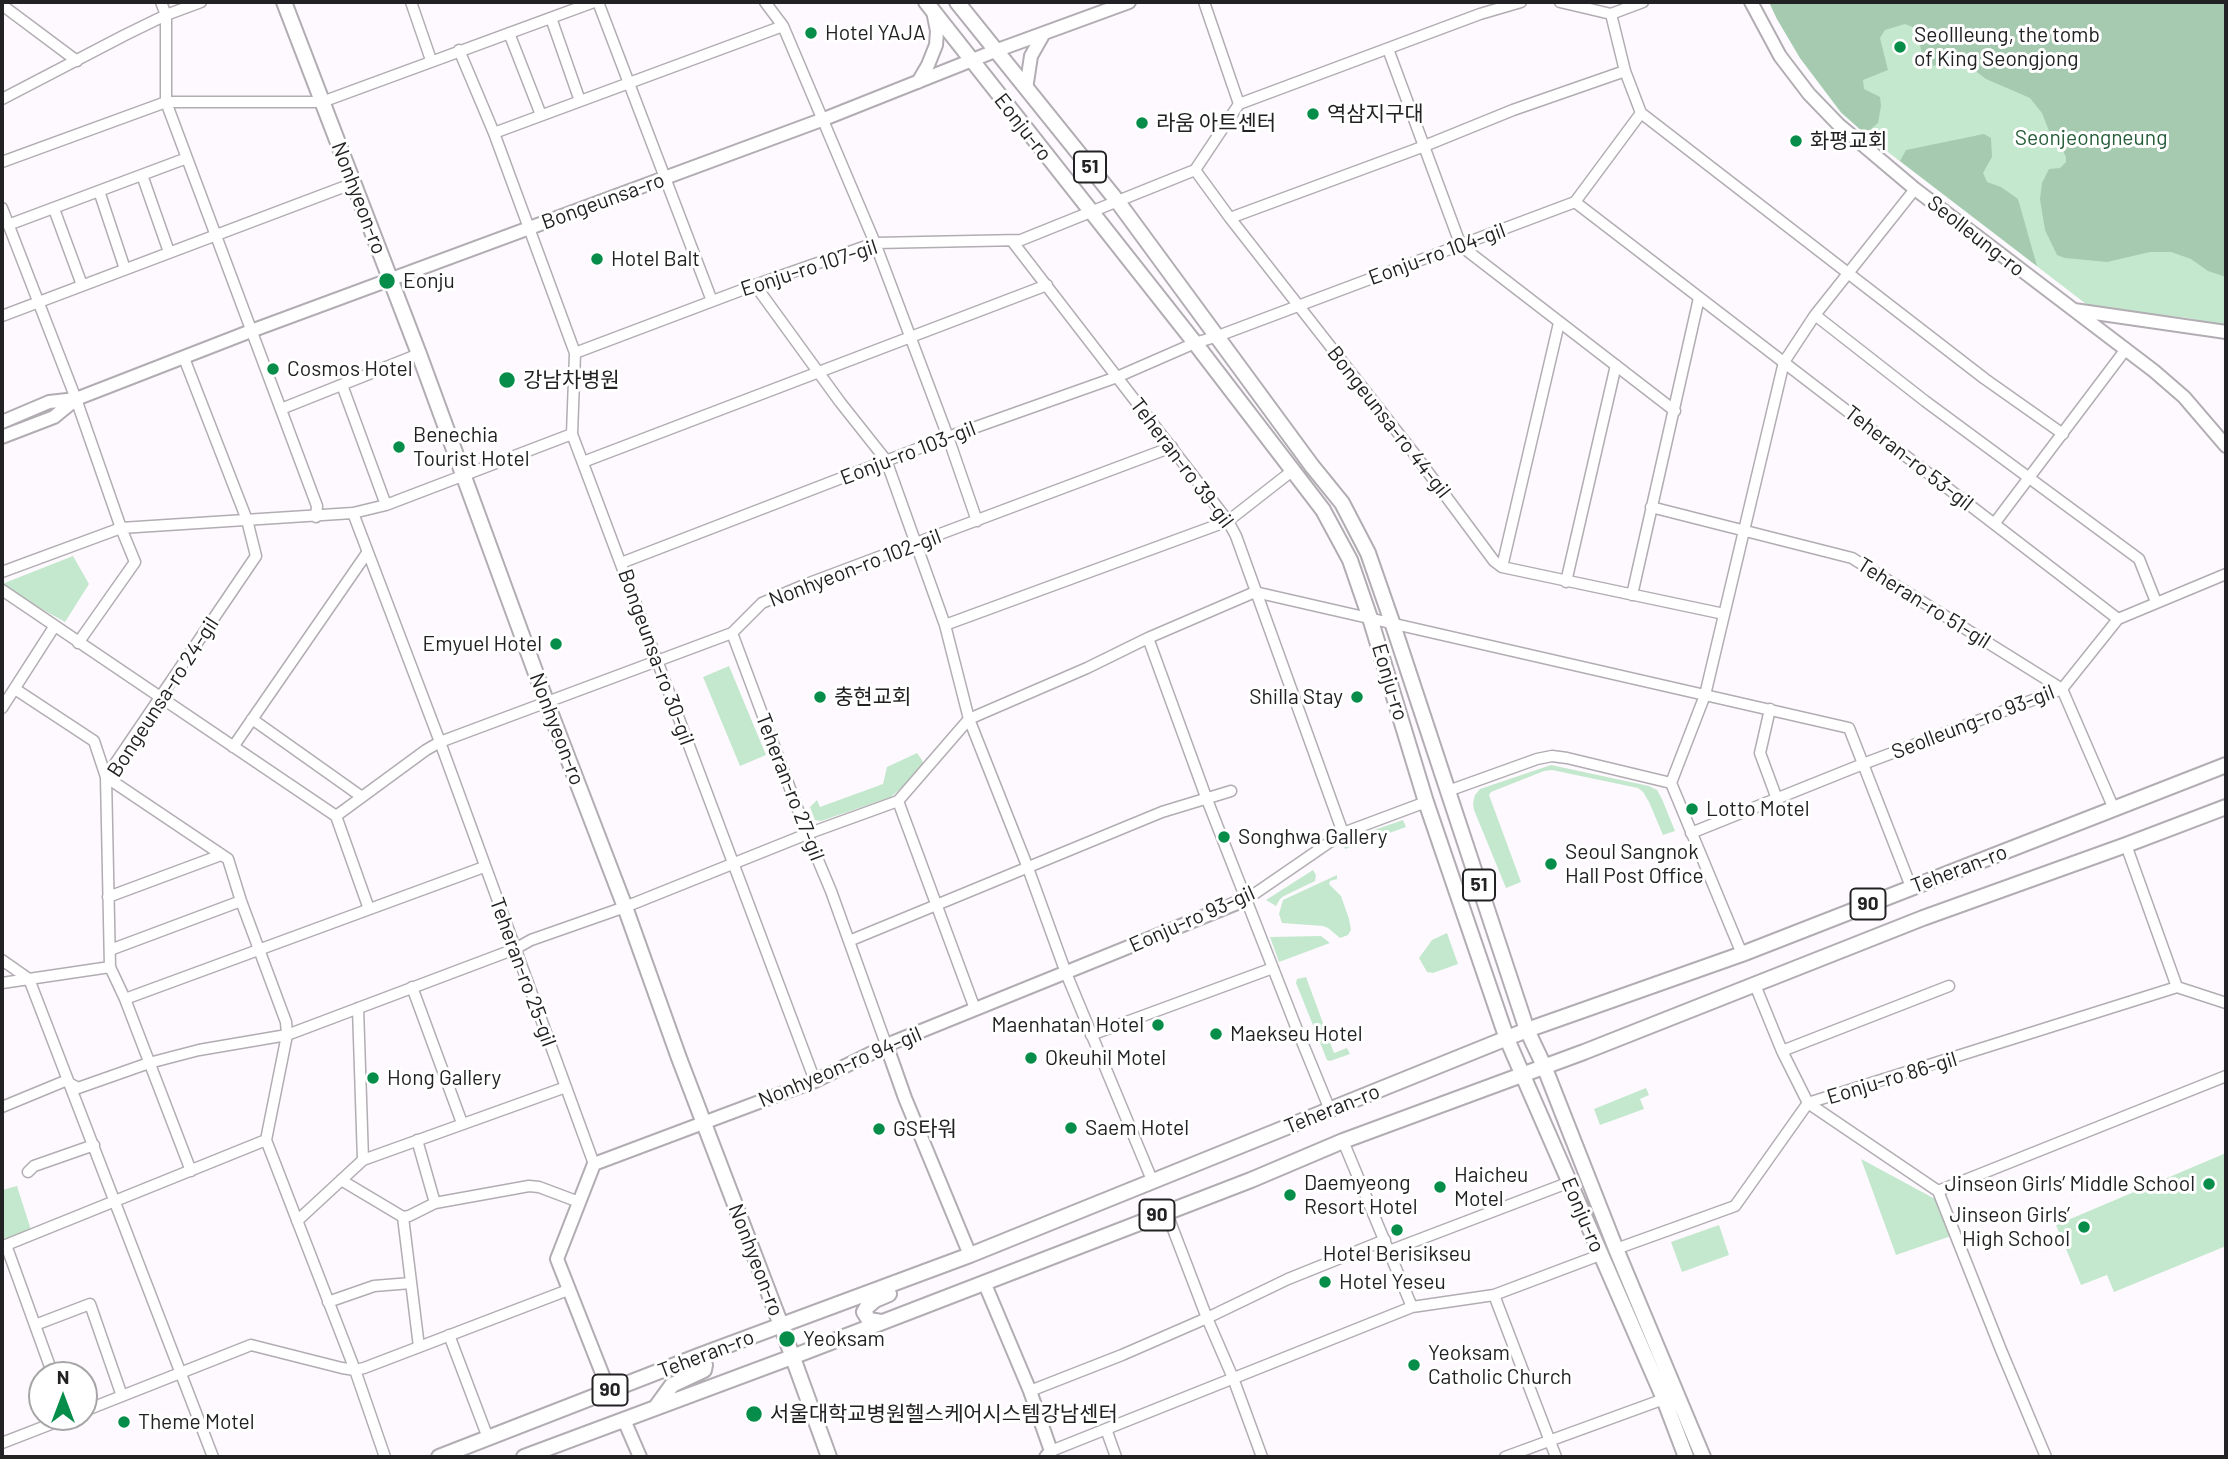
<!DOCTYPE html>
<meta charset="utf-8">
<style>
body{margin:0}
#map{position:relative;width:2228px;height:1459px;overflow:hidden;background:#fdf9fe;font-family:Barlow,sans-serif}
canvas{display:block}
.frame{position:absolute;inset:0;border:4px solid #222123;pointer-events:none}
.north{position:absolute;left:28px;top:1361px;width:70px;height:70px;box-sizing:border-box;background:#fff;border:2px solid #a7a6a7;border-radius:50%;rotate:0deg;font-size:19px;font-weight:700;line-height:28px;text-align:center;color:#222123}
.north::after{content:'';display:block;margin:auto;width:24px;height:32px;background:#078d4a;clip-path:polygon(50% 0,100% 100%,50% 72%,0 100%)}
</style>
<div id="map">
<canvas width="2228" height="1459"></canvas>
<div class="frame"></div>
<div class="north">N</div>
</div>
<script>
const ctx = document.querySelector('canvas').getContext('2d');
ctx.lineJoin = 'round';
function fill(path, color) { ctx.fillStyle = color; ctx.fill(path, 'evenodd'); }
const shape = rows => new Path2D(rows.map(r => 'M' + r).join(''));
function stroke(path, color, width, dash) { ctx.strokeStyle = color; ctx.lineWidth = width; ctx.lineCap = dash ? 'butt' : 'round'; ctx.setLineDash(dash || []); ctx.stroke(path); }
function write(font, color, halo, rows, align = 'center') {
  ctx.font = font + ' Barlow,"Noto Sans KR",sans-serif'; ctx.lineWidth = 6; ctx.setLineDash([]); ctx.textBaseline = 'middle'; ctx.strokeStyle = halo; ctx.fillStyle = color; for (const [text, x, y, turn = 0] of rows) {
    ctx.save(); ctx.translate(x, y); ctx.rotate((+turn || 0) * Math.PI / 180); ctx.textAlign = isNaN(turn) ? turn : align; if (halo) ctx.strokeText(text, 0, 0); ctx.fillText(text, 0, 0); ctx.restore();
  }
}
fill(shape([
 [1769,2,2226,2,2226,326,2188,318,2090,307,1880,146,1841,113,1800,58,1777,19],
 [73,556,89,584,65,622,2,587,2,584],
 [729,666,766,755,740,766,703,677],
 [917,753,922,760,924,767,891,797,821,821,815,820,810,807,817,800,820,807,883,784,887,767],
 [1551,765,1649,786,1657,790,1662,799,1675,831,1663,835,1649,802,1643,792,1638,788,1552,770,1544,771,1491,792,1489,795,1521,882,1506,888,1474,810,1473,803,1475,795,1480,789],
 [1403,820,1406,827,1345,849,1342,841],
 [1313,870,1316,875,1315,881,1284,896,1280,899,1276,906,1266,900],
 [1337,875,1337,879,1330,881,1329,884,1341,896,1349,919,1351,930,1348,935,1340,938,1328,928,1323,926,1282,923,1279,914,1283,900],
 [1447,933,1458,964,1433,973,1427,972,1419,958,1432,940],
 [1321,936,1330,943,1279,962,1270,937],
 [1306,977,1334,1053,1347,1048,1350,1054,1330,1061,1327,1060,1296,983,1297,979],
 [1646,1088,1649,1095,1640,1099,1644,1109,1600,1125,1594,1109],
 [2226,1153,2226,1246,2114,1292,2107,1275,2081,1285,2056,1225],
 [1861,1159,1937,1200,1951,1236,1896,1255],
 [17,1186,31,1230,2,1241,2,1190],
 [1719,1225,1729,1255,1682,1272,1671,1242]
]), '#c4e8cd');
fill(shape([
 [1769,2,2226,2,2226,277,2208,271,2191,259,2171,252,2150,252,2107,262,2065,258,2057,255,2045,230,2040,199,2042,183,2049,169,2060,168,2066,162,2066,157,2062,149,2051,136,2042,113,2030,98,1986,79,1968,65,1948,66,1944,63,1933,66,1930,58,1924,60,1915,28,1905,24,1885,30,1880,38,1888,70,1863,80,1864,89,1880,97,1881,106,1878,123,1865,134,1841,112,1800,58,1777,19],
 [1984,134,1991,138,1992,157,1983,173,1987,182,2001,187,2018,199,2037,266,1900,161,1906,150]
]), '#a6caaf');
const street = shape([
 [161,2,166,15,166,102,317,506,316,517],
 [411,2,431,60],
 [598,2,712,301],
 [765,2,783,26,875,243,948,437,977,521],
 [1204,2,1239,104],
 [1560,2,1611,14,1643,2],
 [2,5,77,61],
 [1611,14,1625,71,1641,113,1985,379,2063,434],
 [551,18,580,101],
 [509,33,541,115],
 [1388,49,1461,246,1675,411],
 [459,50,494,133,575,353,572,434,815,1081],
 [2,99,125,35,166,15,201,2],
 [494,133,783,26],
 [2,162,166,102,322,102,594,2],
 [1195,170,1230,218,1413,452,1494,561,1502,567,1724,614],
 [142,175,169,252],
 [99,191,125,269],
 [1575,202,2118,619],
 [2,208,76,399,121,528,135,562,78,643],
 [54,209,82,285],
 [1230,218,1422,147,1513,110,1625,71],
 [8,225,187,158],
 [1012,241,1228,521,1236,536,1343,833],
 [755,285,840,402,886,460,945,625,969,719,1028,868,1066,973,1152,1180],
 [1815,315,1925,401,2139,559,2156,602],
 [2,316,354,183],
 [575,353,755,285,875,243,1021,240,1195,170,1239,104,1480,14,1521,2],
 [184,358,247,520,256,556,106,777,110,967,125,999,191,1171],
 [342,385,386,505],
 [281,409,419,354],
 [583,462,1047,285],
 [1651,507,1852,558,2062,689,2114,809],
 [353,513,440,742,594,1164],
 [1994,524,2126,349],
 [621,563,948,437,1117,377,1195,343,1218,336,1575,202,1641,113],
 [1502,567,1559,323],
 [2,572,121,528,353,513,386,505,572,434],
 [1566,582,1616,365],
 [2,590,336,816,369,909],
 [1632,595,1699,298],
 [945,625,1228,521,1292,471],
 [732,633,807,834,831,891,887,1047],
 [1148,638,1206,797,1296,1027,1330,1110],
 [15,689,94,741,106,777,228,859,241,901,286,1022,287,1035,266,1140,355,1370,385,1457],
 [2,708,54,627],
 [1770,709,1760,753,1777,799],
 [252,719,362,797],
 [233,747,367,553],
 [1448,791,1537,759,1552,756,1567,758,1671,783],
 [898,801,975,1009],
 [336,816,426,750,440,742,732,633,762,603,804,585,1172,447],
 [1691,833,1863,764,2062,689,2118,619,2226,574],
 [2126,845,2177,987,2226,1003],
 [108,897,221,855],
 [1247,899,1343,833,1426,802],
 [849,941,1162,812,1231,791],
 [110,950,241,901],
 [1742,954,1671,783,1705,695,1784,362,1815,315,1915,189],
 [2,960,29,979,213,1457],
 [2,983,110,967],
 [1755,985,1782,1051,1808,1103,1938,1191],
 [412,987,462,1123],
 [125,999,484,867],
 [358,1008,363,1160],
 [1091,1035,1273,968],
 [1782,1051,1949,986],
 [2,1107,65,1081,78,1088,149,1063,199,1050,287,1035,515,949,531,940,625,907,807,834,898,801,969,719,1087,668,1148,638,1255,592,1849,728,1911,887],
 [417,1140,435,1203],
 [1343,1141,1412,1307],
 [28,1172,34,1166,94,1145],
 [341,1180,403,1217],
 [1938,1191,2226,1076],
 [1938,1191,2001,1350,2046,1457],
 [1166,1211,1207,1318,1233,1378,1262,1457],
 [403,1217,409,1216,435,1203,529,1186,539,1187,579,1202],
 [403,1217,419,1347],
 [297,1221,363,1160,566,1087],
 [1616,1249,1735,1206,1808,1103,2177,987],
 [1389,1251,1570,1182],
 [1494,1295,1556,1457],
 [328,1302,374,1286,411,1283],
 [35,1325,90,1304,122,1396],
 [449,1335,488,1438],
 [53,1375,6,1245,266,1140],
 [1030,1391,1122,1355,1207,1318,1288,1279,1385,1240],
 [84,1411,251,1345,342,1368,355,1370,364,1368,568,1290],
 [1106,1429,1116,1457],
 [2,1443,69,1417],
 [1051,1451,1412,1307,1494,1295,1600,1255],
 [1505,1457,1664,1399]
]);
const secondary = shape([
 [1751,2,1780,56,1809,94,1838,124,1915,189,2154,371,2184,397,2226,446],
 [918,82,928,65,936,45,937,31,933,11],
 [1026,89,1031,56,1044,33],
 [2074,310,2226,332],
 [2,422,49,402,76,399,251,331,824,119,995,51,1129,2],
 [2,437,54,417,76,399],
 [887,1047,905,1098,970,1255],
 [984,1282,1030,1391,1051,1451,1046,1457],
 [609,1391,557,1259,594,1164,815,1081,894,1042,1247,899],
 [624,1420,640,1457]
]);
const primary = shape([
 [284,2,419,354,546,701,625,907,679,1058,781,1325,829,1457],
 [926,2,1195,343,1323,510,1350,560,1370,618,1426,802,1507,1039,1664,1399,1686,1457],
 [957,2,1118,202,1312,466,1342,503,1368,553,1392,622,1527,1030,1544,1066,1616,1249,1703,1457],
 [881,1322,869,1320,864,1312,867,1307,875,1300,889,1294],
 [656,1407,672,1385,704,1370,705,1365,701,1355],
 [439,1457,701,1355,970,1255,1527,1030,1742,954,2226,765],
 [524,1457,792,1357,1251,1180,1343,1141,1584,1052,1923,918,2126,845,2226,807]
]);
stroke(street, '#b1adb2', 13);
stroke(secondary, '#b1adb2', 16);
stroke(primary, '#b1adb2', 18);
stroke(street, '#fff', 10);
stroke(secondary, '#fff', 12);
stroke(primary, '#fff', 14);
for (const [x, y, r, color] of [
 [811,33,7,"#078d4a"],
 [1900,47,7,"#078d4a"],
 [1313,114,7,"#078d4a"],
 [1142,123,7,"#078d4a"],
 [1796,141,7,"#078d4a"],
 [597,259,7,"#078d4a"],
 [387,281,9,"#078d4a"],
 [273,369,7,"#078d4a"],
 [507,380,9,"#078d4a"],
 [399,447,7,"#078d4a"],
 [556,644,7,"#078d4a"],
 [820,697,7,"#078d4a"],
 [1357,697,7,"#078d4a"],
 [1692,809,7,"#078d4a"],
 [1224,837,7,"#078d4a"],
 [1551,864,7,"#078d4a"],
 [1158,1025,7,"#078d4a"],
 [1216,1034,7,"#078d4a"],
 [1031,1058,7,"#078d4a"],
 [373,1078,7,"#078d4a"],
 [1071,1128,7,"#078d4a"],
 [879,1129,7,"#078d4a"],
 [2209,1184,7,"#078d4a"],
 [1440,1187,7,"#078d4a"],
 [1290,1195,7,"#078d4a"],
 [2084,1227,7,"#078d4a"],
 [1397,1230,7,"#078d4a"],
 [1325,1282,7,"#078d4a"],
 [787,1339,9,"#078d4a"],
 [1414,1365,7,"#078d4a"],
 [754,1414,9,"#078d4a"],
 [124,1422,7,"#078d4a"]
]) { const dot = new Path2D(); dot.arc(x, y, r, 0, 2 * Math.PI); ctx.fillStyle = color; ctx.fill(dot); stroke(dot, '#fff', 2.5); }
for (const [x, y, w] of [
 [1090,167,32],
 [1479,885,32],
 [1868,904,35],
 [1157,1215,35],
 [610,1390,35]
]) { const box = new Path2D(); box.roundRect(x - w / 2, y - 15.5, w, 31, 5); ctx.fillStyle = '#fff'; ctx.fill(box); stroke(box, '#222123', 2); }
write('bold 19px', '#222123', null, [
 ["51",1090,167],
 ["51",1479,885],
 ["90",1868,904],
 ["90",1157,1215],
 ["90",610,1390]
]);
write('21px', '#222123', '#fff', [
 ["Hotel YAJA",825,33],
 ["Seollleung, the tomb",1914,35],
 ["of King Seongjong",1914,59],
 ["역삼지구대",1327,114],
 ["라움 아트센터",1156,123],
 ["화평교회",1810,141],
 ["Hotel Balt",611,259],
 ["Eonju",403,281],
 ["Cosmos Hotel",287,369],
 ["강남차병원",523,380],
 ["Benechia",413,435],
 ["Tourist Hotel",413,459],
 ["Emyuel Hotel",542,644,"right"],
 ["충현교회",834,697],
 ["Shilla Stay",1343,697,"right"],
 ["Lotto Motel",1706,809],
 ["Songhwa Gallery",1238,837],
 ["Seoul Sangnok",1565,852],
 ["Hall Post Office",1565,876],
 ["Maenhatan Hotel",1144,1025,"right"],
 ["Maekseu Hotel",1230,1034],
 ["Okeuhil Motel",1045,1058],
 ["Hong Gallery",387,1078],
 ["Saem Hotel",1085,1128],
 ["GS타워",893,1129],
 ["Haicheu",1454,1175],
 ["Motel",1454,1199],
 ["Daemyeong",1304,1183],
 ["Resort Hotel",1304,1207],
 ["Jinseon Girls’ Middle School",2195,1184,"right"],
 ["Jinseon Girls’",2070,1215,"right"],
 ["High School",2070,1239,"right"],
 ["Hotel Berisikseu",1397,1254,"center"],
 ["Hotel Yeseu",1339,1282],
 ["Yeoksam",803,1339],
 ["Yeoksam",1428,1353],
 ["Catholic Church",1428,1377],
 ["서울대학교병원헬스케어시스템강남센터",770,1414],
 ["Theme Motel",138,1422]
], 'left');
write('21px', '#222123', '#fff', [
 ["Eonju-ro",1023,127,52],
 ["Nonhyeon-ro",359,198,69],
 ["Bongeunsa-ro",603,201,-20],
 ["Seolleung-ro",1976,236,38],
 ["Eonju-ro 104-gil",1437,254,-20],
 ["Eonju-ro 107-gil",809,268,-18],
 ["Bongeunsa-ro 44-gil",1389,422,52],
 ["Eonju-ro 103-gil",908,453,-21],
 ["Teheran-ro 53-gil",1909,458,38],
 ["Teheran-ro 39-gil",1182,463,53],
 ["Nonhyeon-ro 102-gil",855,568,-21],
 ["Teheran-ro 51-gil",1924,603,32],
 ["Bongeunsa-ro 30-gil",656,657,70],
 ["Eonju-ro",1390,682,73],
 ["Bongeunsa-ro 24-gil",163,697,-57],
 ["Seolleung-ro 93-gil",1973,722,-21],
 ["Nonhyeon-ro",557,729,69],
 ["Teheran-ro 27-gil",790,787,69],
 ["Teheran-ro",1959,869,-21],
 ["Eonju-ro 93-gil",1192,919,-24],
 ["Teheran-ro 25-gil",523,972,70],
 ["Nonhyeon-ro 94-gil",840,1067,-23],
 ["Eonju-ro 86-gil",1892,1078,-17],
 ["Teheran-ro",1332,1109,-22],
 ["Eonju-ro",1583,1215,67],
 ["Nonhyeon-ro",756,1260,69],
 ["Teheran-ro",706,1354,-21]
]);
write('21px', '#265d39', '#fff', [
 ["Seonjeongneung",2091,138]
]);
</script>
